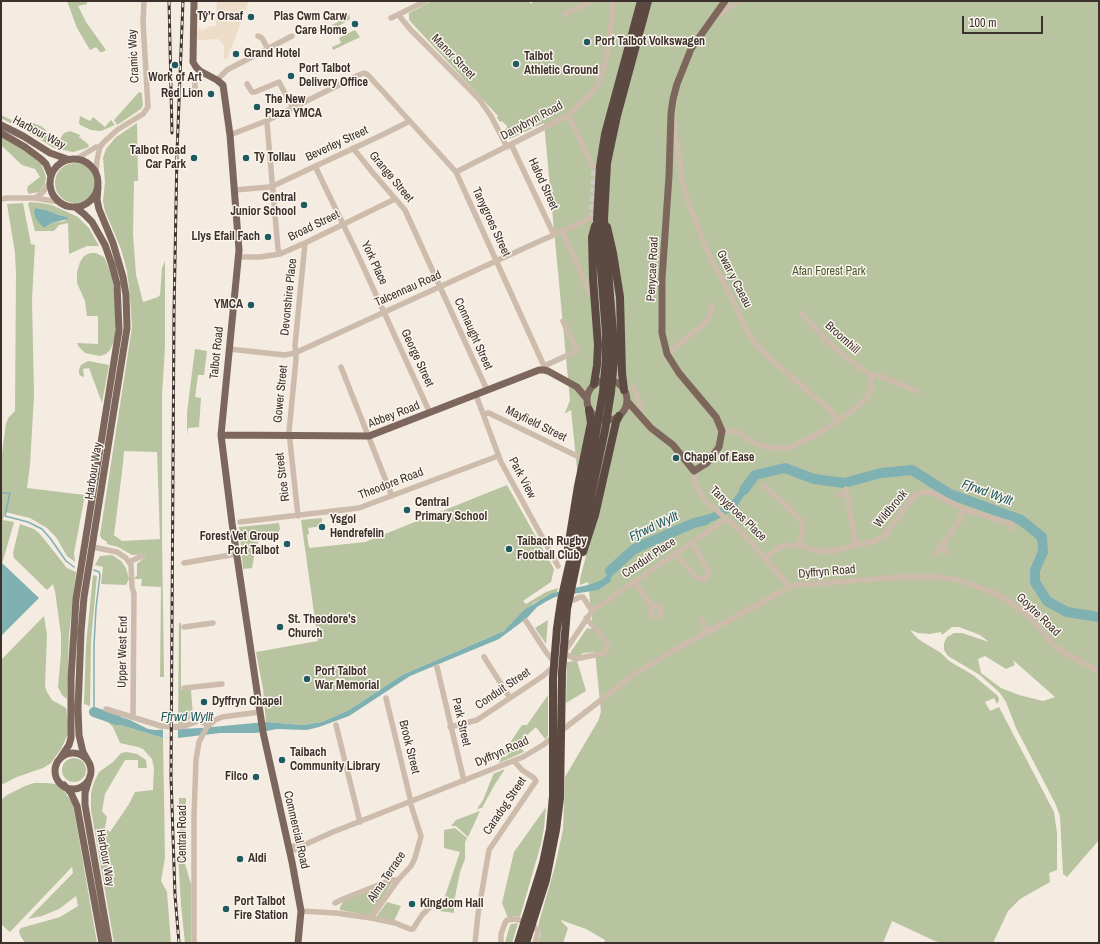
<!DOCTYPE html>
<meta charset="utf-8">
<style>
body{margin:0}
#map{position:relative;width:1100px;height:944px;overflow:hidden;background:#f4ebe1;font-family:"Archivo Narrow",sans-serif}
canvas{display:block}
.frame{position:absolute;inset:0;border:2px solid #3b302b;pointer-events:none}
.scale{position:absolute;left:962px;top:16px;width:81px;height:18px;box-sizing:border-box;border:2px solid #3b302b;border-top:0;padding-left:5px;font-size:12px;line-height:14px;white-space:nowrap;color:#3b302b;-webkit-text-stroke:3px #fbf5ee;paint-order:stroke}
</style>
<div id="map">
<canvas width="1100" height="944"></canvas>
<div class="frame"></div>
<div class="scale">100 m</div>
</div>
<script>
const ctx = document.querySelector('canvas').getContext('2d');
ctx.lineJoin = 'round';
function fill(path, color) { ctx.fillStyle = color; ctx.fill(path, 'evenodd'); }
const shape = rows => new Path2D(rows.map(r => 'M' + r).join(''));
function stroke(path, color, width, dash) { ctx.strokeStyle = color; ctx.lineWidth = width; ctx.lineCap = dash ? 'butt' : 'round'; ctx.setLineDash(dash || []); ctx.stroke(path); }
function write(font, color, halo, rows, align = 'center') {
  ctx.font = font + ' "Archivo Narrow",sans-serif'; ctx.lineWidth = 3; ctx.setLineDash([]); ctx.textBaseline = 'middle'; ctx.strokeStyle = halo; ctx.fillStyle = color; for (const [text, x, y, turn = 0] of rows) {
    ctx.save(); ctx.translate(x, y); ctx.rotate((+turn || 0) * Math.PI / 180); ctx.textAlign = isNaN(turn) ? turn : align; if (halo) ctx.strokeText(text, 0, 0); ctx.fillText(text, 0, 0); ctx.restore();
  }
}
fill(shape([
 [67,1,87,1,87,4,78,6,86,22,106,50,103,52,100,52,96,47,90,50,77,28],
 [432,1,528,1,532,4,532,1,1099,1,1099,840,1067,877,1063,874,1060,816,1055,803,1016,728,1006,702,1000,693,980,675,948,656,944,650,944,643,947,637,954,633,962,633,989,642,980,635,959,627,952,627,942,635,941,632,930,634,918,633,910,630,918,639,941,653,949,661,973,675,998,696,999,700,997,704,994,698,985,702,990,711,999,707,1054,812,1057,833,1057,870,1049,873,1050,882,1020,899,1008,911,993,943,943,943,935,941,892,921,883,943,604,943,605,940,586,929,561,920,561,921,568,928,563,943,538,943,541,933,538,926,555,866,563,830,565,777,598,721,601,712,595,652,583,653,579,656,573,656,570,653,587,628,593,629,588,582,580,585,580,579,586,556,571,410,566,413,565,413,570,400,544,123,510,139,509,137,507,138,503,130,507,128,507,126,502,121,500,122,497,118,498,116,409,20,409,13],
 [985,656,1006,669,1015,665,1013,660,1055,697,1043,701,1019,695,1001,688,981,673,978,659],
 [345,13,348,14,350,17,350,19,334,29,332,25,338,22,336,18],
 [355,30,360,37,333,50,332,47,341,43,339,38],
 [139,92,142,93,142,96,143,105,141,109,117,125,114,120],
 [1,115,26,127,33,123,41,126,45,129,50,138,60,139,64,133,70,131,80,135,79,137,88,144,89,146,87,148,73,152,54,148,13,123,10,123,1,118],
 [80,116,90,121,93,117,105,127,111,120,115,125,101,131,91,130,80,125,79,123],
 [137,123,138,181,134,181,133,234,136,275,143,302,158,297,160,295,162,268,165,261,165,347,162,396,162,537,164,677,160,677,161,587,141,586,142,579,134,579,137,575,137,564,145,557,142,553,137,555,132,555,118,547,107,544,107,542,101,538,100,535,132,327,130,297,127,271,121,249,105,211,103,201,105,182,103,158,106,149,116,137],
 [124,451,157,452,160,539,122,541,114,535,123,464],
 [1,136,26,150,41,163,46,177,45,184,39,192,29,194,27,190,28,186,40,177,35,169,22,165,1,145],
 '55 183a20 20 0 1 1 40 0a20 20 0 1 1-40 0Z',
 [30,202,41,203,52,205,78,217,89,228,99,246,87,246,69,254,68,223,59,225,54,231,35,231,28,204],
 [37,208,46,210,59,215,67,217,65,221,52,223,47,226],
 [23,203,31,244,35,245,32,299,34,396,30,465,27,488,85,495,74,553,75,562,67,556,56,537,47,528,30,518,5,512,3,520,14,522,2,564,1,562,1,461,6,423,9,417,15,411,16,275,15,253,7,204],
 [90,253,96,253,104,257,111,272,114,289,116,320,115,339,110,350,106,354,100,356,85,353,79,347,77,343,98,344,98,316,87,316,85,301,77,283,77,272,80,262,84,256],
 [195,349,207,351,204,375,198,375,195,397,201,398,199,427,188,428,187,435,187,413],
 [88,361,109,365,102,403,89,368,83,369,84,377,81,376,79,374,79,370,81,365],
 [507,485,554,569,551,582,523,601,526,604,546,592,558,588,557,592,534,603,504,631,402,675,349,710,322,722,303,725,266,722,263,689,256,652,318,641,301,520,322,518,322,526,308,528,309,534,307,535,309,547,310,548,365,542],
 [279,523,280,529,278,533,274,536,262,537,256,546,252,568,243,569,239,527],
 [20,524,34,529,40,534,67,568,76,572,69,634,67,699,62,695,58,687,61,653,61,635,55,591,53,584,47,590,14,558,13,553],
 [112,555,121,561,126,568,129,579,126,585,101,584,103,567,95,565,96,563,100,556],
 [93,575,97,576,91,640,90,706,84,704,86,645],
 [44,616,47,635,45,686,47,692,52,700,66,708,68,722,68,734,61,749,51,763,43,768,17,777,1,785,1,660],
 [548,620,546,644,535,628],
 [179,623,181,623,181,690,191,690,193,717,184,723,178,725],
 [577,661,586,691,566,703,567,662],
 [548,695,548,736,545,739,536,727,521,741,524,747,521,748,524,752,499,763,502,756,506,757,508,754,504,752,522,725,527,725],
 [107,721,163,738,165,858,161,881,167,892,171,943,114,943,91,810,91,793,94,782,99,772,113,762,121,753,127,752,137,754,146,760,147,768,138,768,138,760,125,760,105,794,102,811,107,817,105,828,110,832,129,804,135,792,153,790,154,768,152,759,143,749,138,747,120,743,113,727],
 '62 770a12 12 0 1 1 24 0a12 12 0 1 1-24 0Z',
 [505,769,495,784,482,808,477,809,483,800,493,775,493,774],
 [47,783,55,784,62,788,73,804,97,943,25,943,20,935,19,931,21,928,60,917,78,906,76,896,59,909,42,916,28,919,73,873,72,867,10,932,2,925,1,926,1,800,7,795,25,786,34,783],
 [179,798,186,798,185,864,191,884,191,943,185,943,181,905,178,854,182,848,179,825],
 [546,807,544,828,541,844,520,917,516,916,508,918,502,903,514,852],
 [480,811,468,837,456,826,451,826,456,820],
 [455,828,467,838,465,842,465,859,460,872,454,902,454,913,440,911,460,852,444,848,444,830],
 [391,882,392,883,371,916,340,910,340,907,344,900],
 [387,902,401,906,394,921,376,917],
 [518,923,512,943,505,943,509,928,511,924]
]), '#b8c4a0');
fill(shape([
 [217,1,249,1,227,59,224,58,224,47,222,42,218,39,198,40,196,35,199,29,200,28,202,31,211,26,216,26]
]), '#ecdcc8');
fill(shape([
 [36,208,46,210,59,215,67,217,68,219,52,223,45,227,43,227,36,219,34,211],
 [750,478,754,481,735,509,714,521,694,525,693,520,712,513,730,503],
 [617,560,620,565,614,569,610,582,598,590,555,597,547,601,537,607,527,618,499,639,410,676,349,716,319,727,307,730,277,729,256,733,220,733,178,738,163,737,163,738,104,720,106,712,130,720,148,729,155,730,201,728,266,722,303,725,322,722,349,710,402,675,504,631,524,610,542,599,553,593,592,584,602,580,606,576,613,564],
 [1,562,39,598,1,636]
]), '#7fb0b2');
fill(shape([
 [163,729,178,730,178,738,163,737]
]), '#f4ebe1');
stroke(shape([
 [1,493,10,493,5,516,28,522,42,529,50,538,66,561,74,567],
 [94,570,99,572,100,575,96,608,94,645,94,712]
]), '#7fb0b2', 1.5);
stroke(shape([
 [744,490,755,475,785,468,814,479,844,483,881,473,912,470,950,494,1021,520,1042,537,1043,552,1035,570,1035,582,1047,601,1067,612,1099,617],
 [610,571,633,550,645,544,694,523,706,520],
 [94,712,117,720]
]), '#7fb0b2', 10);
stroke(shape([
 [590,218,592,214,594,169,593,166]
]), '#cfc6bd', 5.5, [5.5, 3]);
stroke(shape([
 [399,14,401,18,410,29,479,99,491,116,507,147],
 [565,14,593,1],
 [391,18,426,1],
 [713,19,739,1],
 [258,36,262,38,268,49],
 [217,80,227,70,292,36],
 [247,84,252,92,255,92,279,82,293,108],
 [195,88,195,78,200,71],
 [568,115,593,166],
 [673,117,682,180,688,201,707,251,728,290,748,333,756,344,773,361,831,411,838,421],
 [266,121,267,123,278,249,280,254],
 [230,135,266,121,361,74,364,73,368,75,456,172,544,366,544,370],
 [511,144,554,235],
 [353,148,373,173,405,210,487,390],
 [76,159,96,147,100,147],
 [315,166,357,253,430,413],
 [456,172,563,118,568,115,591,94,599,83,605,64,611,27,613,1],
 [96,173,97,160,100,147,103,143,117,130,143,114,148,107,143,22,144,1],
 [235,190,269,187,273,186,382,135,410,121],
 [35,198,42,193,49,184],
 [1,199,7,198,35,198,59,202],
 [562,231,590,293],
 [238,257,260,257,280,254,305,243,395,199],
 [802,314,827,341,850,361,871,375,877,375,917,391],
 [229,349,285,355,295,353,529,246,583,222,590,218],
 [667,354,706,322,711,313,712,308,711,305],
 [544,366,577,351,563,321],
 [341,367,392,496],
 [634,387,641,407,641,412,639,415],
 [476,395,501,462,558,566],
 [483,414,489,413,579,457],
 [722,431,735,431,755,443,763,446,775,448,788,448,816,435,852,411,866,398,871,388,871,375],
 [694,471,694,481,700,494,707,502,742,532,790,587],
 [763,485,795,514,801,521,803,530,799,545],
 [846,489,856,545],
 [839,495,846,495],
 [298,516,289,432,296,359,295,345,305,243],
 [240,522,359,508,498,456],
 [93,547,117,552,126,558,131,565,132,587,134,594,133,717],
 [941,547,946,552],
 [675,553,696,577,703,580,706,578,709,573,708,570,692,543],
 [936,554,960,520,963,509],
 [766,558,778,548,783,546,799,545,813,550,828,552,874,541,884,536,913,497,922,492,933,493,963,509,1012,524,1011,529],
 [129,562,142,556],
 [184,563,236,554],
 [634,582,653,607],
 [574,600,580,597,583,597,592,611],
 '650.5 611a5.5 5.5 0 1 1 11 0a5.5 5.5 0 1 1-11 0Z',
 [701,619,708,632],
 [526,621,546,652,555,663],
 [184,627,213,623],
 [565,651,592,611,719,524,726,518],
 [563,653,575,659,605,653,608,645,605,640,586,618],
 [484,657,510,698],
 [437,667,464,781],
 [184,688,222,684],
 [106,709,161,726,181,727,199,721,209,725],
 [336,725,360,822],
 [450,727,477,720,543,676,554,666],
 [289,848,296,850,303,848,306,844,333,832,523,757,543,745,632,676,671,652,790,587,797,585,902,577,935,577,958,580,995,593,1008,600,1030,618,1057,648,1099,672],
 [289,848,301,843,306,844],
 [335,903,343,899,391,880,398,880],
 [301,911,336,913,371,918,395,923,410,929,413,929,422,915,430,907],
 [371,918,398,880,411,866,415,858,421,836,411,805,410,798,386,698],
 [194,943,194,816,196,760,199,742,207,727,215,720,222,717,260,712],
 [475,943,478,914,489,850,536,781,534,778,522,770,514,761],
 [501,943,501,934,505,923,507,920,515,919,532,923,538,932,535,943]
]), '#cdbbac', 5.5);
stroke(shape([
 [194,1,193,62,196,67,200,71,217,80,223,85,230,135,239,250,221,435,232,523,263,732,292,862,301,911,298,943],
 [1,125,23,136,50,153,67,159],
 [1,133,25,147,41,159,46,164,51,176],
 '50 183a24 24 0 1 1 48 0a24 24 0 1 1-48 0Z',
 '587 400a20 20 0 1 1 40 0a20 20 0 1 1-40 0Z',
 [627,401,651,428,673,445,694,471,707,463,719,447,722,431,716,417,679,373,667,354,662,333,662,279,669,176,671,113,673,99,677,84,691,49,725,1],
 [221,435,369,436,539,370,544,370,548,371,577,387,587,399],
 '55 771a18 18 0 1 1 36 0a18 18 0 1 1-36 0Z',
 [61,757,69,745,71,738,71,678,76,599,119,330,117,284,112,265,105,245,92,222,84,214,75,207],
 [88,761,83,752,79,735,78,709,81,632,84,597,127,328,126,295,123,277,113,243,99,209,97,200,98,187],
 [90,776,85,793,85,805,109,943],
 [64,785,71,793,77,806,102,943]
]), '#7d675c', 7);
stroke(shape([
 [607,227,613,253,620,297,622,373,624,390],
 [594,384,597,365,598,345,593,279,592,237,595,226],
 [583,552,595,515,616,422,619,416],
 [567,554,578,486,591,423,589,410],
 [518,943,543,863,550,829,553,796,553,678,557,628,561,601,575,539,593,450,603,392,606,360,606,333,597,219,600,166,605,134,641,1],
 [526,943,546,880,556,830,560,798,562,672,567,609,605,430,611,392,614,360,613,333,604,219,607,163,617,116,648,1]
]), '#5c4a42', 8);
const rail = shape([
 [169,1,172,133],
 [179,943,175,895,171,777,174,313,177,152,183,1]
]);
stroke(rail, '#3b302b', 3);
stroke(rail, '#fbf5ee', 1.5, [4.5]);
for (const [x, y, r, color] of [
 [251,17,4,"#1f5a5e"],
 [355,24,4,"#1f5a5e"],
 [587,42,4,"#1f5a5e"],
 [236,54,4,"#1f5a5e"],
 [516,64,4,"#1f5a5e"],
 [175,65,4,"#1f5a5e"],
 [291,76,4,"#1f5a5e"],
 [211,94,4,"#1f5a5e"],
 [257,107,4,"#1f5a5e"],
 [194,158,4,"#1f5a5e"],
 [246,158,4,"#1f5a5e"],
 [304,205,4,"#1f5a5e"],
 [268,237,4,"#1f5a5e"],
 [251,305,4,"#1f5a5e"],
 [676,458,4,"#1f5a5e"],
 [407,510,4,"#1f5a5e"],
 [322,527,4,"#1f5a5e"],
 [287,544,4,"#1f5a5e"],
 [509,549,4,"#1f5a5e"],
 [280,627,4,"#1f5a5e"],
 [307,679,4,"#1f5a5e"],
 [204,702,4,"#1f5a5e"],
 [282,760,4,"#1f5a5e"],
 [256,777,4,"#1f5a5e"],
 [240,859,4,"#1f5a5e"],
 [412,904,4,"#1f5a5e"],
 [226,909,4,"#1f5a5e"]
]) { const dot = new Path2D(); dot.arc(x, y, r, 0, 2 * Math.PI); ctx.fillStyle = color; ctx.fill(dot); stroke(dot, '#fbf5ee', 1.5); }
write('bold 12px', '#3b302b', '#fbf5ee', [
 ["Tŷ’r Orsaf",243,17,"right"],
 ["Plas Cwm Carw",347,17,"right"],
 ["Care Home",347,31,"right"],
 ["Port Talbot Volkswagen",595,42],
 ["Grand Hotel",244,54],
 ["Talbot",524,57],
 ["Athletic Ground",524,71],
 ["Port Talbot",299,69],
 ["Delivery Office",299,83],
 ["Work of Art",175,78,"center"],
 ["Red Lion",203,94,"right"],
 ["The New",265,100],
 ["Plaza YMCA",265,114],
 ["Talbot Road",186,151,"right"],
 ["Car Park",186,165,"right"],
 ["Tŷ Tollau",254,158],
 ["Central",296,198,"right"],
 ["Junior School",296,212,"right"],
 ["Llys Efail Fach",260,237,"right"],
 ["YMCA",243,305,"right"],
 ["Chapel of Ease",684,458],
 ["Central",415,503],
 ["Primary School",415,517],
 ["Ysgol",330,520],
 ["Hendrefelin",330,534],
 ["Forest Vet Group",279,537,"right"],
 ["Port Talbot",279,551,"right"],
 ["Taibach Rugby",517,542],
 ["Football Club",517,556],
 ["St. Theodore's",288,620],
 ["Church",288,634],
 ["Port Talbot",315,672],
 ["War Memorial",315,686],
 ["Dyffryn Chapel",212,702],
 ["Taibach",290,753],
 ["Community Library",290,767],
 ["Filco",248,777,"right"],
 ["Aldi",248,859],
 ["Port Talbot",234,902],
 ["Fire Station",234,916],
 ["Kingdom Hall",420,904]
], 'left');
write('12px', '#3b302b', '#fbf5ee', [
 ["Cramic Way",134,56,-93],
 ["Manor Street",453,57,46],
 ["Danybryn Road",532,121,-28],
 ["Harbour Way",39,133,28],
 ["Beverley Street",337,144,-25],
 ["Grange Street",391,177,50],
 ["Hafod Street",543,184,65],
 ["Tanygroes Street",491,222,65],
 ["Broad Street",314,226,-26],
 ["York Place",374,263,65],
 ["Penycae Road",653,269,-87],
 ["Gwar y Caeau",734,279,63],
 ["Talcennau Road",408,289,-24],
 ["Devonshire Place",289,297,-84],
 ["Connaught Street",473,334,66],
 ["Broomhill",842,338,42],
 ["Talbot Road",217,353,-84],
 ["George Street",417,358,65],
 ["Gower Street",281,394,-84],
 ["Abbey Road",394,415,-21],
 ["Mayfield Street",536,424,26],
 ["Harbour Way",94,471,-81],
 ["Rice Street",283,477,-97],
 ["Park View",522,478,62],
 ["Theodore Road",391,484,-21],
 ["Wildbrook",891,509,-50],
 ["Tanygroes Place",738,514,44],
 ["Conduit Place",649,558,-34],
 ["Dyffryn Road",827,572,-5],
 ["Goytre Road",1038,615,44],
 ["Upper West End",123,652,-89],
 ["Conduit Street",503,689,-34],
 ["Park Street",461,722,77],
 ["Brook Street",409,747,76],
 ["Dyffryn Road",502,752,-24],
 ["Caradog Street",505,806,-56],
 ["Commercial Road",296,830,77],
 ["Central Road",183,834,-90],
 ["Harbour Way",105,858,80],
 ["Alma Terrace",387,877,-56]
]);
write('12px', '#4a5a2e', '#fbf5ee', [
 ["Afan Forest Park",829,272]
]);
write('italic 13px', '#1f5a5e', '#fbf5ee', [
 ["Ffrwd Wyllt",987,493,20],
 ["Ffrwd Wyllt",654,527,-25],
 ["Ffrwd Wyllt",187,718]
]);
</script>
